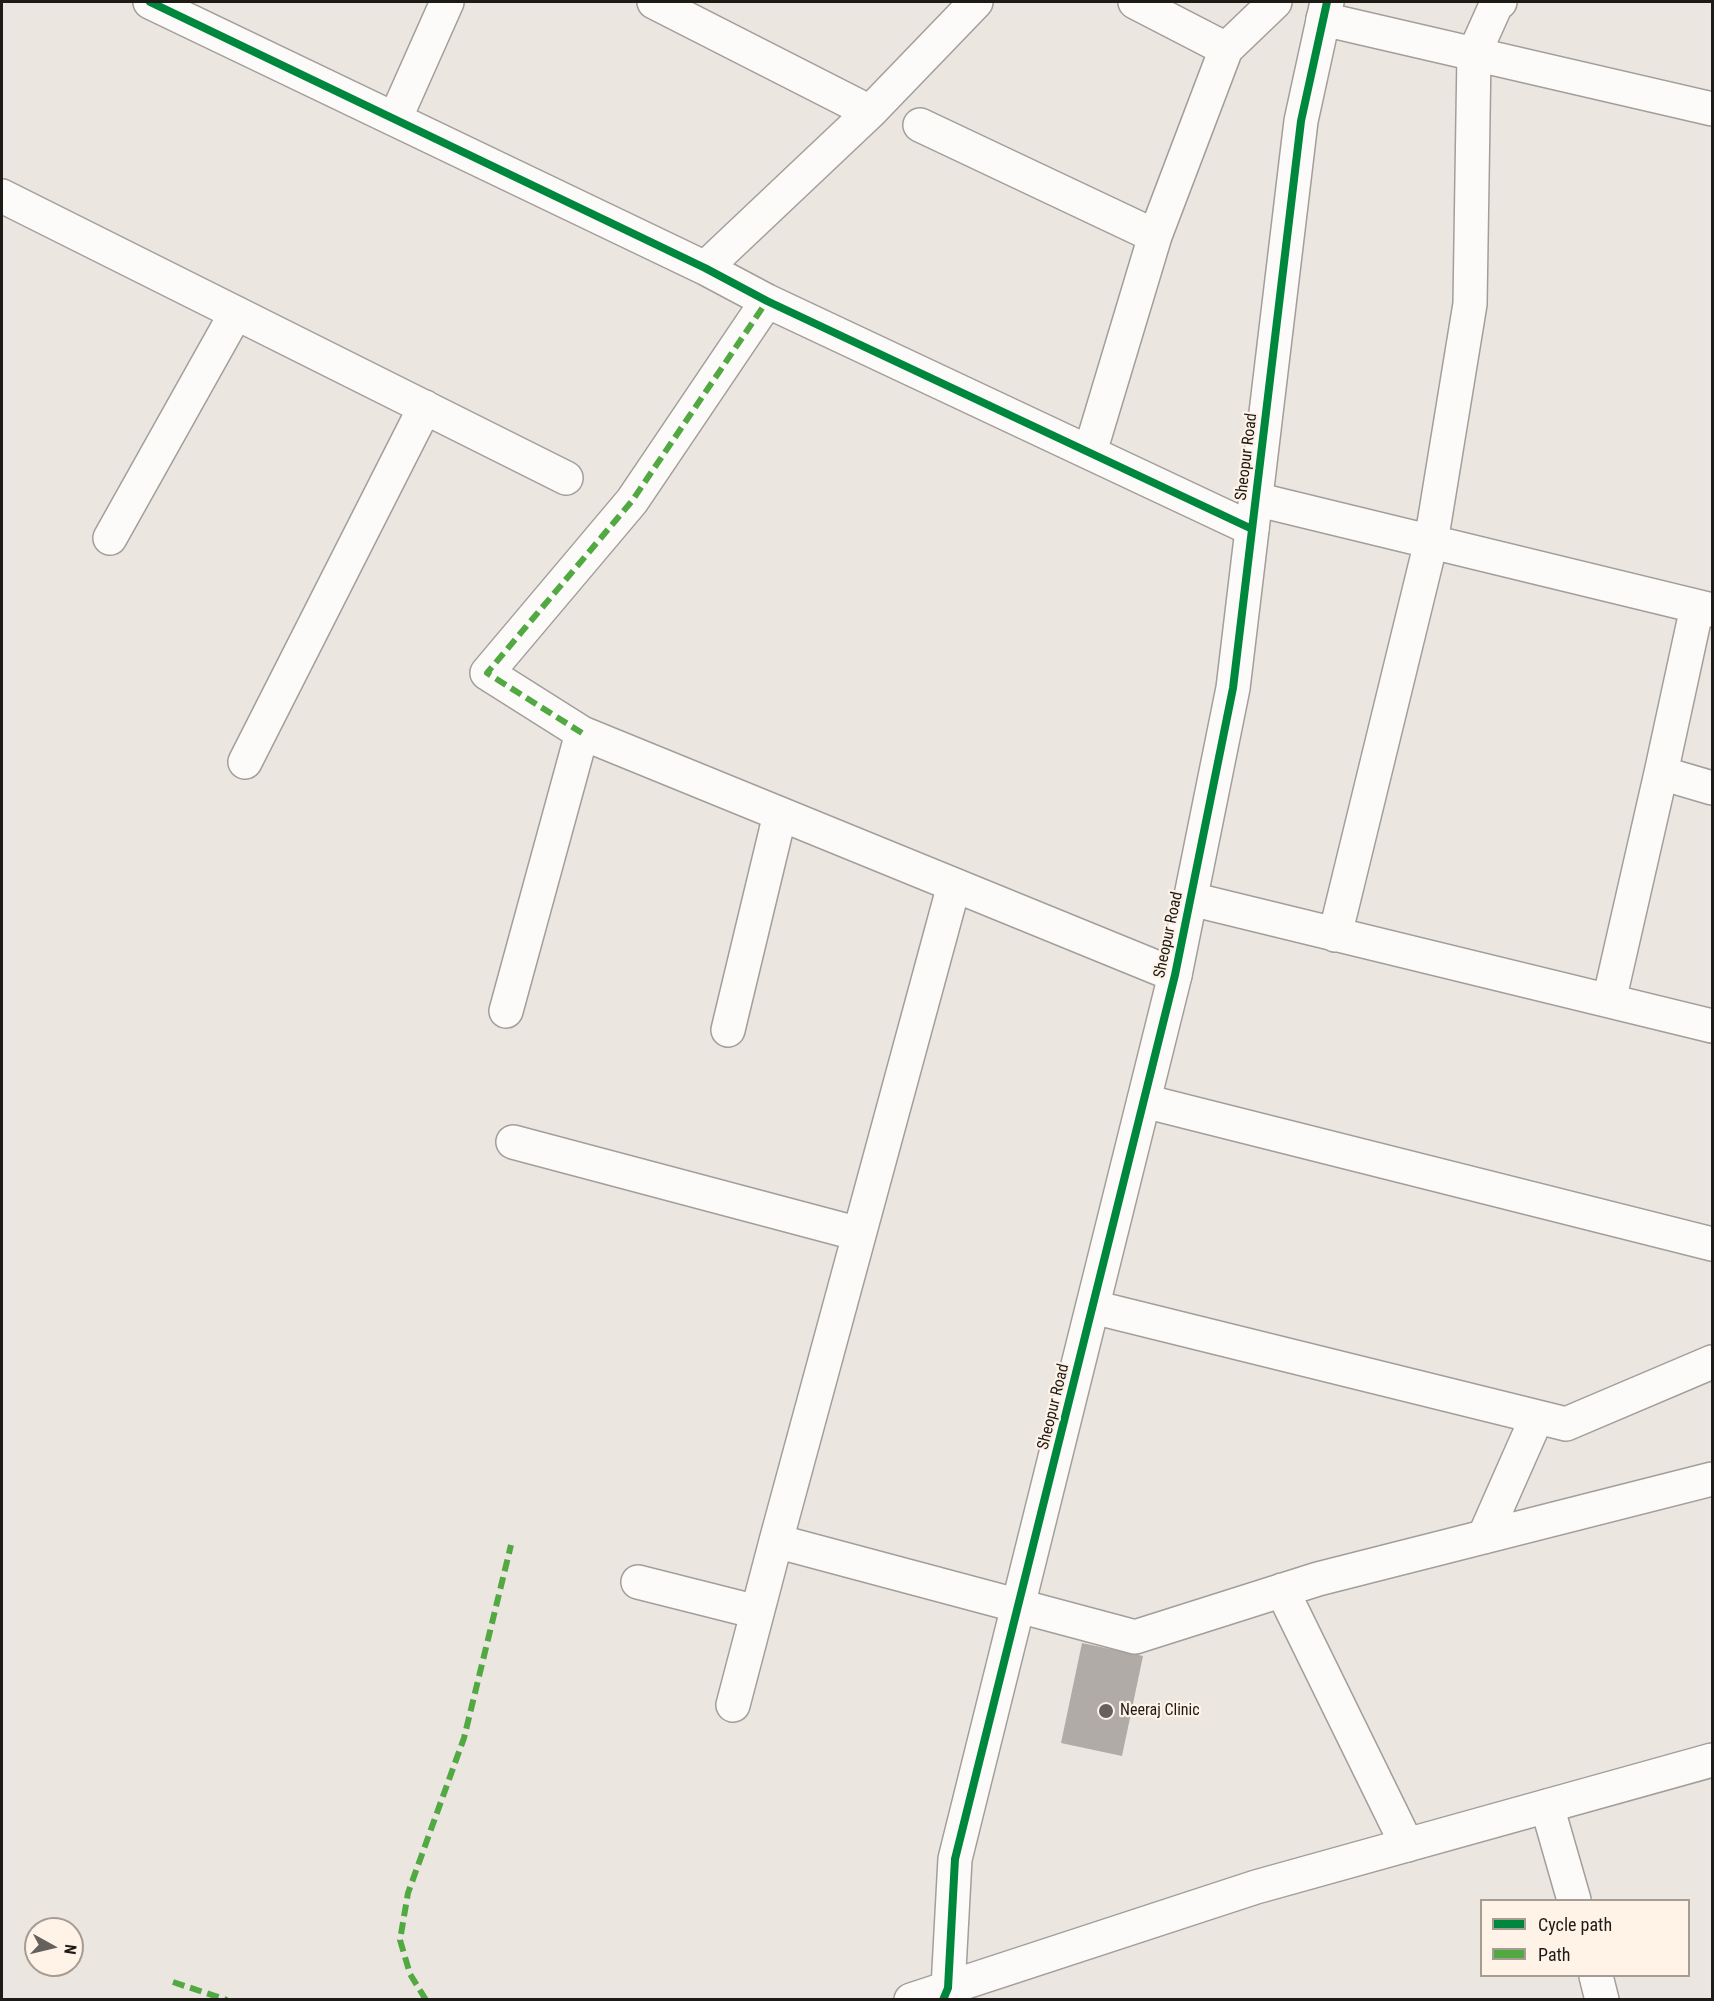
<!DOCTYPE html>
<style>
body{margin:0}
#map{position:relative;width:1714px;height:2001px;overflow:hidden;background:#ece6e0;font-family:"Roboto Condensed",sans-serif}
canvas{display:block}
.frame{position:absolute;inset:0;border:3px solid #1e1a16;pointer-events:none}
.legend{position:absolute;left:1480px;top:1899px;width:210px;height:78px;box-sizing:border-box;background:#fff3e8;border:2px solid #a59c94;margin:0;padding:8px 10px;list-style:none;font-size:18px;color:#1e1a16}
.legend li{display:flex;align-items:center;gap:12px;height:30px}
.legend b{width:30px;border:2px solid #a59c94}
.north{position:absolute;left:24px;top:1917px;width:60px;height:60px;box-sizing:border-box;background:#fff3e8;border:2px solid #a59c94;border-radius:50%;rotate:98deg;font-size:16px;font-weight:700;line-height:24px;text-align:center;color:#1e1a16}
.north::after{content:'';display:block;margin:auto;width:21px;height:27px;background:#66615d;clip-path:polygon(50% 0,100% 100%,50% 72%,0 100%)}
</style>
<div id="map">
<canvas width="1714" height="2001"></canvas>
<div class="frame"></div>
<ul class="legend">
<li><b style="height:8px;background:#00873e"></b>Cycle path</li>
<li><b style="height:8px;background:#52a942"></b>Path</li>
</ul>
<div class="north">N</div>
</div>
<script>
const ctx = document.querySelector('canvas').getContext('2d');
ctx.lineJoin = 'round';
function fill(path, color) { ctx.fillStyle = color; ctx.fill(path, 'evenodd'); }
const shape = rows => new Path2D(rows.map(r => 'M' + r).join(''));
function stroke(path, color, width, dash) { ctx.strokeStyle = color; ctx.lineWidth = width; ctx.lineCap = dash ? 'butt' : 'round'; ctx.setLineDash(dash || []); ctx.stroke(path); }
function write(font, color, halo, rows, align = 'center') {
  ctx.font = font + ' "Roboto Condensed",sans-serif'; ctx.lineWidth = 4.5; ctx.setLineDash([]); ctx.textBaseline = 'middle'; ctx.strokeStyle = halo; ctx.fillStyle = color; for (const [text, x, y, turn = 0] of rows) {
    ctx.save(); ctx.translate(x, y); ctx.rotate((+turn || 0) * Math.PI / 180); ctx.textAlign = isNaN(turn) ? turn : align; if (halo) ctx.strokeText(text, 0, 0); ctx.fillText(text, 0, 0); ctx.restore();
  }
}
fill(shape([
 [1082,1643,1143,1656,1122,1756,1061,1743]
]), '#b0aba7');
const street = shape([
 [150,2,705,268,767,301,1252,529],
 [654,2,870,112],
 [1135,2,1226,49],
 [1323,19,1712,109],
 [395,119,447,2],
 [920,125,1155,236],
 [2,196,566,478],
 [705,268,870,112,976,2],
 [767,301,632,501,487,673,582,733,1175,975],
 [1090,452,1155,236,1226,49,1275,2],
 [1255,499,1712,610],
 [110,538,236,313],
 [1697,607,1661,773,1712,788],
 [245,762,425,407],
 [1191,899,1712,1026],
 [1335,935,1431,542,1470,304,1474,54,1496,5,1500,2],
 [1609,1001,1661,773],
 [506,1011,582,733],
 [728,1030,780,814],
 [1144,1101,1712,1244],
 [513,1142,859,1234],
 [1093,1307,1566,1424,1712,1362],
 [1484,1537,1537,1417],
 [776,1541,1135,1637,1318,1579,1712,1479],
 [638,1582,757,1612],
 [1282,1590,1407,1845],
 [733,1705,776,1541,954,885],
 [1547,1806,1574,1900],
 [1596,1976,1602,2000]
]);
const secondary = shape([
 [948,1988,955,1859,1175,975,1233,688,1301,121,1327,2],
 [911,2000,1256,1887,1712,1760]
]);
stroke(street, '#a39e9a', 36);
stroke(secondary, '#a39e9a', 36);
stroke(street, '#fcfbfa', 33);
stroke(secondary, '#fcfbfa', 33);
stroke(shape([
 [582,733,487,673,632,501,767,301],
 [173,1982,227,2000],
 [426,2000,410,1974,400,1940,408,1893,464,1738,511,1545]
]), '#52a942', 6, [12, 6]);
stroke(shape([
 [150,2,705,268,767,301,1252,529],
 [943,2000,948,1988,955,1859,1175,975,1233,688,1301,121,1327,2]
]), '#00873e', 8);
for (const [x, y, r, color] of [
 [1106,1711,8,"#66615d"]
]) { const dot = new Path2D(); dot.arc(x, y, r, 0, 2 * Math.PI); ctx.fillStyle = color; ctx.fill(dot); stroke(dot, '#fff3e8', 2); }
write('16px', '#1e1a16', '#fff3e8', [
 ["Sheopur Road",1247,457,-83],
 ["Sheopur Road",1169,935,-78],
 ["Sheopur Road",1054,1407,-76]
]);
write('16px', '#1e1a16', '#fff3e8', [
 ["Neeraj Clinic",1120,1711]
], 'left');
</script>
